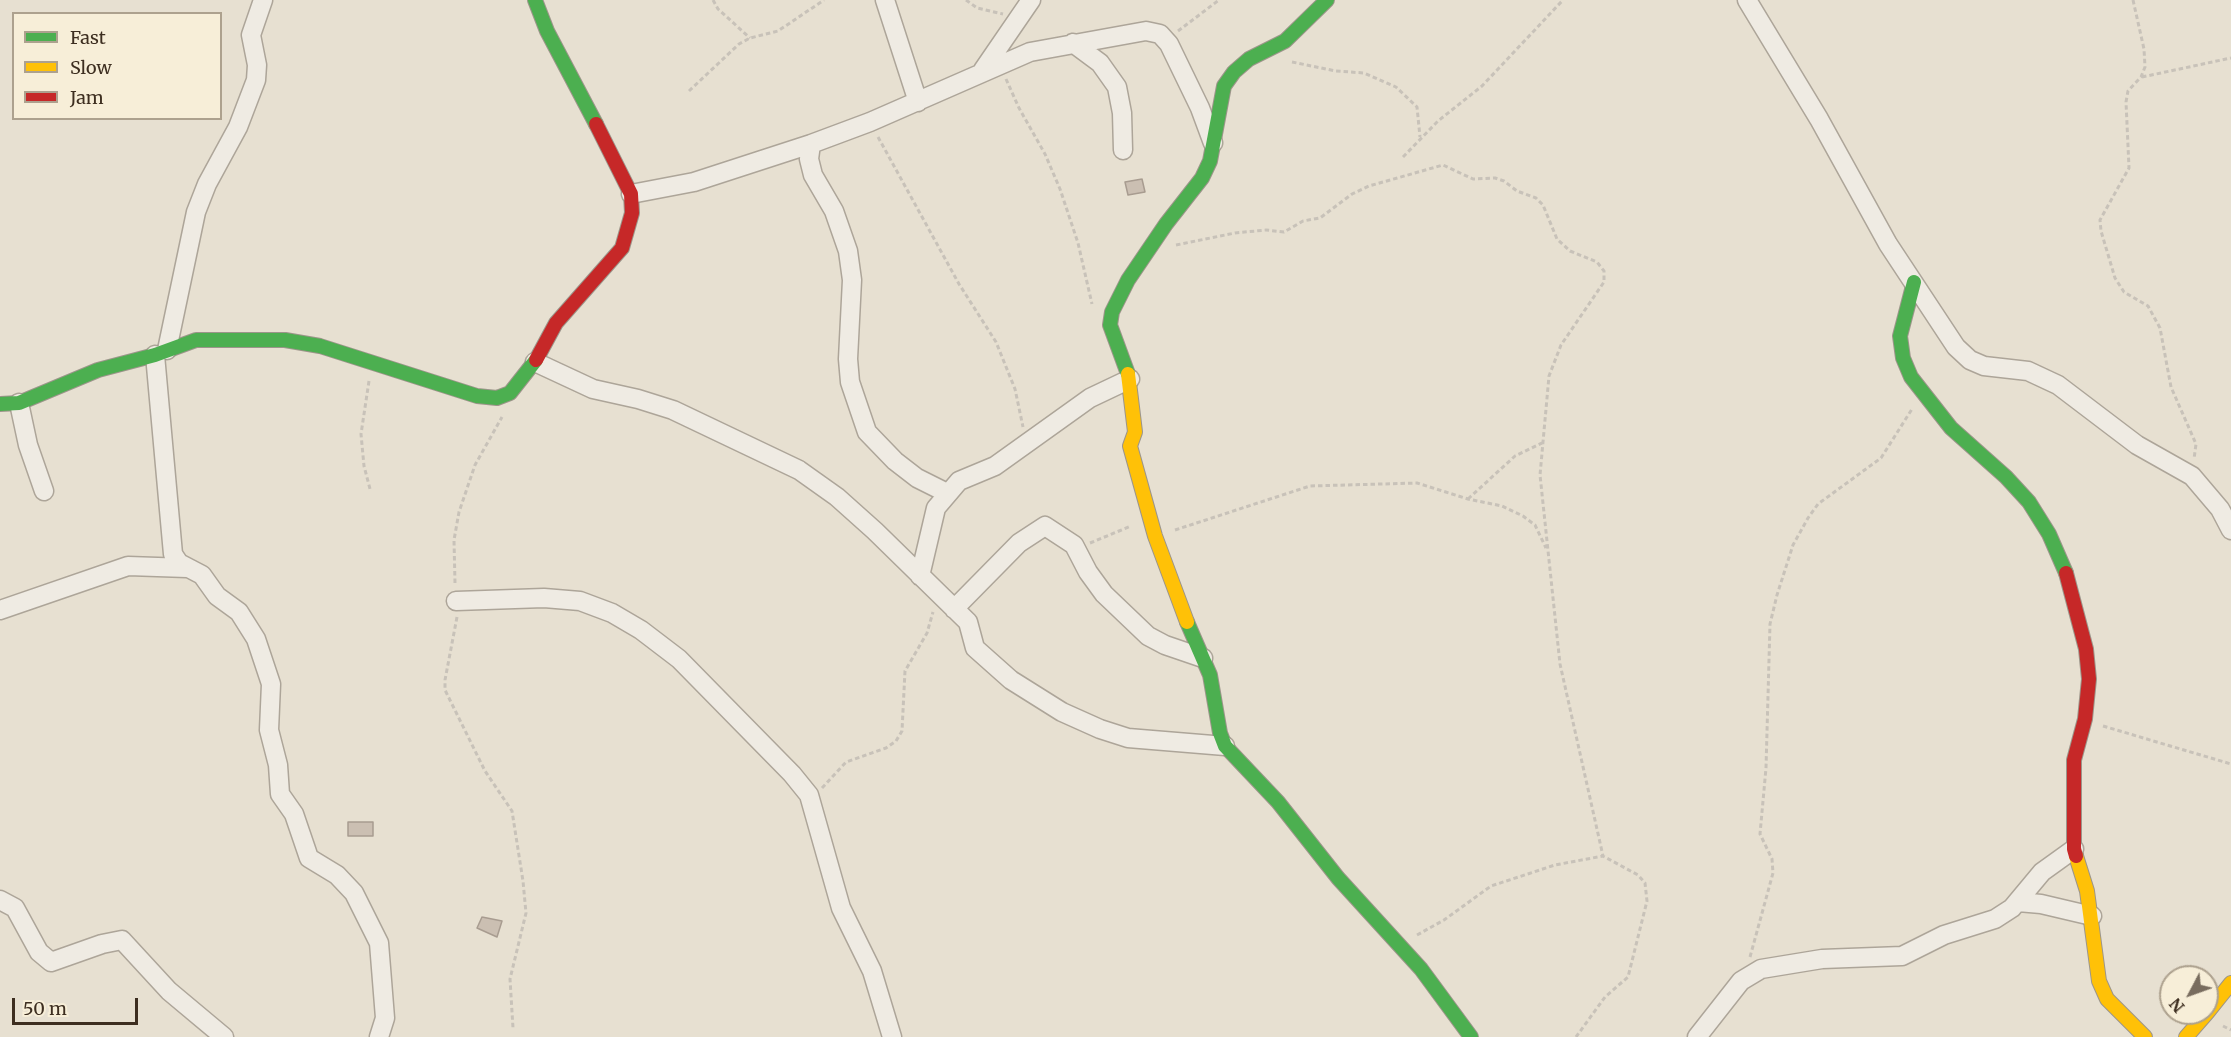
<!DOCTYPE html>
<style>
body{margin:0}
#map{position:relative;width:2231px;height:1037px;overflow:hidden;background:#e7e0d1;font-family:Merriweather,serif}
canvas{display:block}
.legend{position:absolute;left:12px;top:12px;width:210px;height:108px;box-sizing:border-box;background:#f7eed8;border:2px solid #ada18e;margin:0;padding:8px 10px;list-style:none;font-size:18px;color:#3d2e20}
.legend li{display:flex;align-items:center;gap:12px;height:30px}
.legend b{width:30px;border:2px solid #ada18e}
.north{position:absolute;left:2159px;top:965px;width:60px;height:60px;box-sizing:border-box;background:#f7eed8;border:2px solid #ada18e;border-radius:50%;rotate:229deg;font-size:16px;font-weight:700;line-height:24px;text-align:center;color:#3d2e20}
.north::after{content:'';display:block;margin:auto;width:21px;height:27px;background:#786c5e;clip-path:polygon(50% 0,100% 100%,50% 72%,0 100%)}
.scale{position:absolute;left:12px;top:998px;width:126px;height:27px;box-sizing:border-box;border:3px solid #3d2e20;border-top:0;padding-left:8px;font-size:18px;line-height:21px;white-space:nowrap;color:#3d2e20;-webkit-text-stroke:4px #f7eed8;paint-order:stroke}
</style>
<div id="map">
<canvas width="2231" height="1037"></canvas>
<ul class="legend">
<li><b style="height:8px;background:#4caf50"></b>Fast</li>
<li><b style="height:8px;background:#ffc107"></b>Slow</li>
<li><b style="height:8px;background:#c62828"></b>Jam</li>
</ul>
<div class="north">N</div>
<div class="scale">50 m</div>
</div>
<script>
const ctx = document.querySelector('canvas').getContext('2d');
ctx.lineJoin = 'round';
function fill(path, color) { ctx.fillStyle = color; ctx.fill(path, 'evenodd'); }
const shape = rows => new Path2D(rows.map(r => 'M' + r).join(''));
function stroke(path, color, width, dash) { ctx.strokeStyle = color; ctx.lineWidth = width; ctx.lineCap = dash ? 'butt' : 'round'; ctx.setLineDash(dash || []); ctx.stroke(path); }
const building = shape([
 [1142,179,1145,192,1128,195,1125,182,1142,179],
 [348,822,373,822,373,836,348,836,348,822],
 [482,917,502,921,497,937,477,928,482,917]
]);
fill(building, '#cbbfb2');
stroke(building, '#a89c90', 1.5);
const street = shape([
 [885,0,918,102],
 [1747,0,1819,119,1888,244,1956,347,1970,360,1984,366,2028,371,2058,385,2137,445,2192,476,2220,509,2231,530],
 [1073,43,1100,63,1117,87,1122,113,1123,150],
 [983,70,1031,0],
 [811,144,809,159,813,175,834,211,848,251,852,280,848,359,850,382,867,432,895,461,917,478,947,493],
 [631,194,694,182,811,144,870,122,1030,52,1146,31,1160,34,1169,44,1200,108,1213,143],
 [167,350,196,212,207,184,238,127,256,80,257,65,251,35,263,0],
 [155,355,173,554,179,563,202,575,217,596,239,612,256,639,271,684,269,730,278,765,280,794,294,814,309,858,337,875,354,893,379,943,385,1018,379,1037],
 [535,362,593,389,638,399,673,410,799,470,837,497,875,531,968,622,975,648,1011,680,1062,712,1100,729,1128,738,1225,746],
 [19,403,28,445,44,491],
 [920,576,936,508,959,481,995,466,1090,398,1130,379],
 [456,601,544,598,580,601,612,613,641,630,679,659,792,774,809,795,841,908,872,971,892,1037],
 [954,609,1019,543,1045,526,1074,545,1088,572,1104,594,1148,636,1165,645,1203,658],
 [0,610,128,566,187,568],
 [0,900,15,908,39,952,51,962,102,944,122,940,169,991,224,1037],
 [2018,902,2041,904,2092,916],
 [1697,1037,1741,981,1761,969,1822,959,1902,956,1944,935,1995,919,2012,908,2042,872,2074,849]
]);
const fast = shape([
 [535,0,547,31,596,124],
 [1914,282,1900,336,1903,358,1911,377,1951,428,2006,477,2029,502,2049,534,2066,573],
 [1128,374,1110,325,1112,312,1128,280,1166,224,1202,178,1210,161,1224,86,1234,72,1249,59,1285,41,1327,0],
 [0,404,19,403,98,370,155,355,196,340,285,340,320,346,477,396,497,398,510,393,536,360],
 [1187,622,1210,675,1220,733,1225,746,1278,802,1338,878,1421,969,1471,1037]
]);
const slow = shape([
 [1128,374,1135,432,1130,446,1155,536,1187,622],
 [2076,856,2087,891,2099,981,2107,999,2145,1037],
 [2207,1013,2231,983],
 [2186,1037,2207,1013]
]);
const jam = shape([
 [536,360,556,323,622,248,632,213,631,194,596,124],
 [2066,573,2086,649,2089,679,2085,719,2074,760,2074,849,2076,856]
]);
stroke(street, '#ada599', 21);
stroke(fast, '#9c958a', 16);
stroke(slow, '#9c958a', 16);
stroke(jam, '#9c958a', 16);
stroke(shape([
 [713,0,718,9,750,38],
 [966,0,977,8,1003,14],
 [2133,0,2144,49,2145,67,2141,77,2128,91,2126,102,2129,168,2100,220,2101,231,2115,278,2124,292,2148,306,2160,328,2171,387,2196,444,2194,459],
 [1178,31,1219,0],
 [1292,62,1336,71,1364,73,1396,87,1417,107,1420,137],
 [2142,77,2231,58],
 [1006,79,1019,108,1045,154,1060,189,1078,243,1092,304],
 [689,91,739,44,750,38,778,31,824,0],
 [878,137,959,284,996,342,1015,389,1023,427],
 [1403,157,1438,121,1482,86,1563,0],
 [1176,245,1235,233,1266,230,1284,232,1303,221,1320,218,1352,194,1369,186,1443,165,1473,179,1495,178,1504,181,1517,191,1536,198,1543,205,1557,239,1570,251,1597,262,1604,271,1604,282,1561,345,1549,376,1540,475,1560,664,1603,856],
 [369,381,361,434,364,466,370,489],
 [1468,499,1515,456,1544,442],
 [1175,530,1310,486,1417,483,1468,499,1502,506,1523,516,1535,525,1546,548],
 [1090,543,1131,526],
 [455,583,454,540,459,512,475,465,502,417],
 [457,617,445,680,445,690,485,771,512,811,523,881,526,913,510,979,513,1028],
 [2103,726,2231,764],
 [822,788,846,762,886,748,896,741,902,731,905,671,927,633,933,612],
 [1417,935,1444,920,1491,886,1555,865,1603,856,1638,875,1645,883,1647,901,1628,977,1605,997,1576,1037],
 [1750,957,1773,873,1772,859,1760,834,1766,768,1770,624,1777,595,1793,545,1808,518,1818,504,1881,458,1912,409],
 [2223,1026,2231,1030]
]), '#c8c2b9', 3, [4.5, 3]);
stroke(street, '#efebe3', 18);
stroke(fast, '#4caf50', 14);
stroke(slow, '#ffc107', 14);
stroke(jam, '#c62828', 14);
</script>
